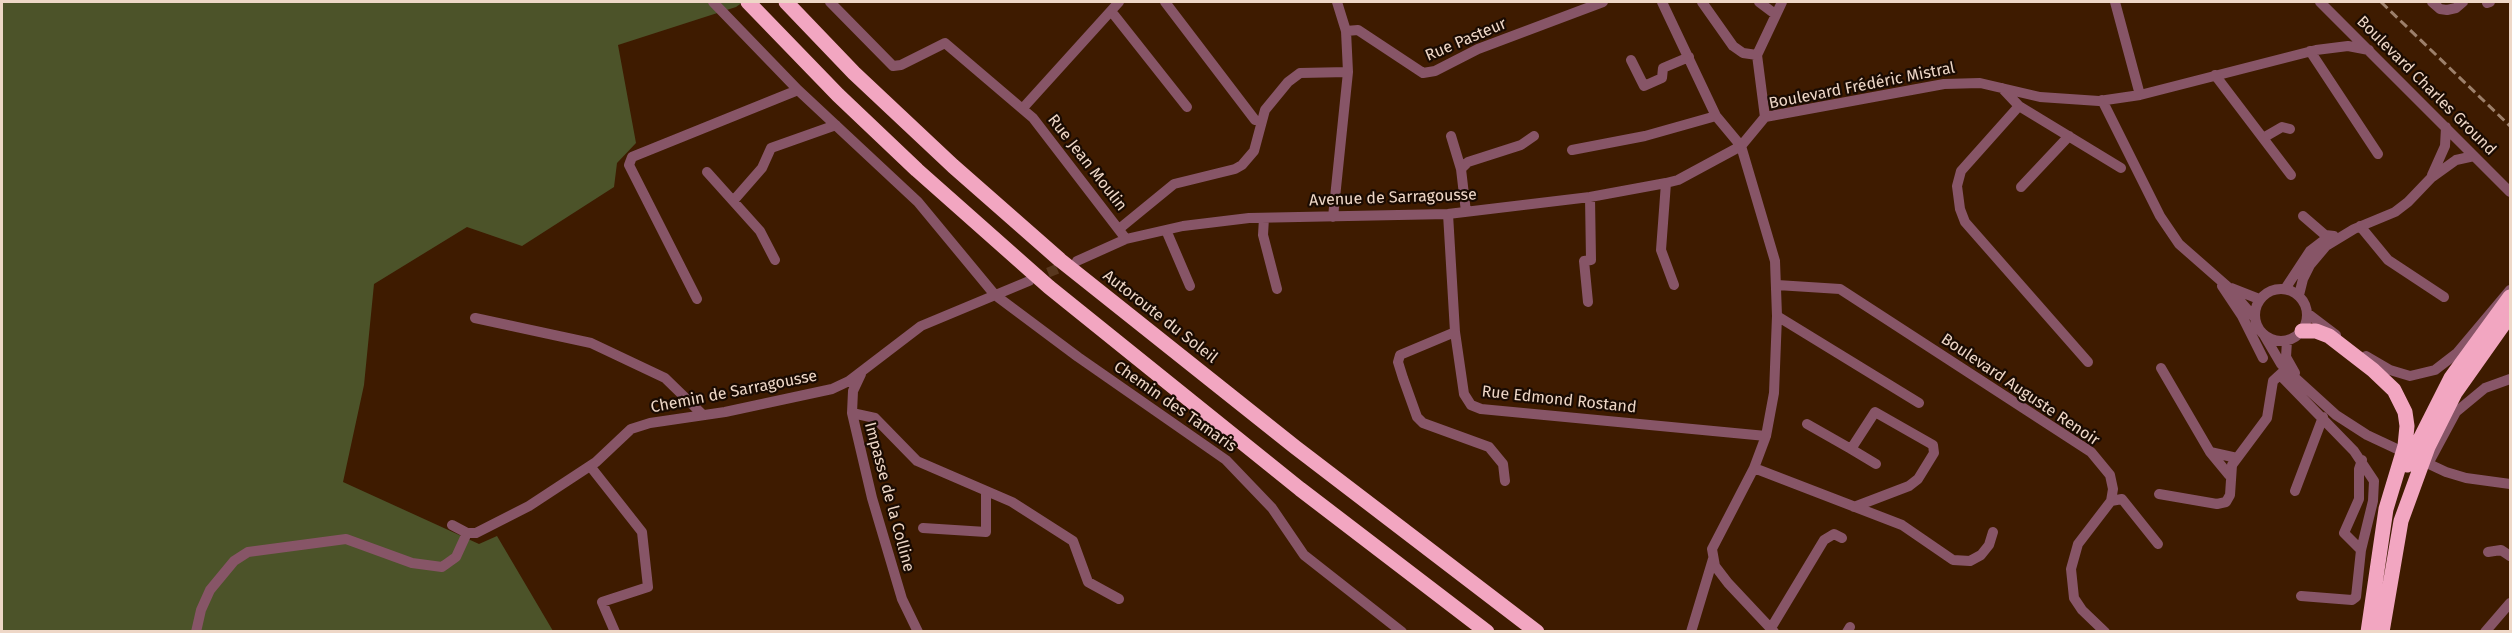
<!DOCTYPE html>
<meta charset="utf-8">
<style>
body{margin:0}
#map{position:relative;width:2512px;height:633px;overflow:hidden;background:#3e1b00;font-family:"Fira Sans",sans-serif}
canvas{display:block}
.frame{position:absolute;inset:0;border:3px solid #eed7c7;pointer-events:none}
</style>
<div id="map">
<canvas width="2512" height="633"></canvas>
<div class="frame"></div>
</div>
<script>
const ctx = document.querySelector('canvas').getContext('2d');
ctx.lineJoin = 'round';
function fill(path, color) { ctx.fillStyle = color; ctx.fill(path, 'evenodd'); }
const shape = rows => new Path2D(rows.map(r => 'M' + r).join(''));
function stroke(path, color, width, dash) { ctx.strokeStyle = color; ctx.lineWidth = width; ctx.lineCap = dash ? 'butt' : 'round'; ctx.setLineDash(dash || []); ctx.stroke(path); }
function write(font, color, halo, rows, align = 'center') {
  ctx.font = font + ' "Fira Sans",sans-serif'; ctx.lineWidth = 4.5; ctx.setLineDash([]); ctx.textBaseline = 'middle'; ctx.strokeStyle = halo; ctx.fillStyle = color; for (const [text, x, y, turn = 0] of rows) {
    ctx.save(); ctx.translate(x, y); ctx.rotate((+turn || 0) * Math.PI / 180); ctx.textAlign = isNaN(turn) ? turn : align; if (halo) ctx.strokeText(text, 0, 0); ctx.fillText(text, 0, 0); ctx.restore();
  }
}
fill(shape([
 [2,2,743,2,736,7,618,45,636,143,617,163,614,187,522,246,467,227,374,284,364,385,343,482,479,544,497,536,553,631,2,631]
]), '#4c5329');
stroke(shape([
 [1034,278,1070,264]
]), '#58371e', 10, [10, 5]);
stroke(shape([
 [713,2,798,90,918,202,995,295,1078,357,1226,460,1272,508,1304,555,1402,632],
 [830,2,893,66,901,65,945,43,1033,118,1126,239],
 [1165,2,1255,120],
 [1662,2,1716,116,1741,146,1775,261,1777,316,1774,393,1766,436,1754,468,1712,549,1715,566,1728,583,1774,632],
 [1702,2,1733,46,1743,53,1757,55],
 [1759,2,1775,14],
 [2115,2,2140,95],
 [2320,2,2510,192],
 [2432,2,2440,9,2447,10,2456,8,2463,2],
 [2487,3,2490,2],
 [1111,11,1187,107],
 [1346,31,1358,30,1423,73,1435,71,1478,49,1603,2],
 [2310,51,2378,154],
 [1631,60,1644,86,1662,78,1663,68,1689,57],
 [2215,75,2291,175],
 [2002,88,2019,106,2121,168],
 [2102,100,2160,216,2179,244,2228,287,2254,317],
 [2019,106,1961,171,1957,186,1960,209,1965,222,2088,362],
 [1023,108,1119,2],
 [1765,117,1757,55,1782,2],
 [1451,136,1461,169],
 [2263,138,2282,127,2290,129],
 [1572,150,1645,136,1716,116],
 [707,172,760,231,775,260],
 [2432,175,2445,146,2446,127],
 [1666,183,1661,250,1674,285],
 [2021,187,2069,136],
 [734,200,762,168,771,148,836,125],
 [1466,212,1461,169,1468,162,1521,145,1534,136],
 [1448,214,1455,332,1464,394,1471,405,1481,409,1766,436],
 [2303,216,2325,235,2334,236],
 [1333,217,1348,72,1346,31,1337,2],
 [1264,218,1263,235,1277,289],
 [2360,226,2388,260,2444,297],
 [1119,229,1174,184,1235,169,1242,165,1254,151,1265,110,1288,82,1300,73,1348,72],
 [1166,230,1190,286],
 [1077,261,1126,239,1183,226,1249,218,1448,214,1590,197,1666,183,1678,180,1741,146,1765,117,1944,84,1980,83,2040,97,2099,101,2140,95,2316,50,2348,46,2369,50],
 [1777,285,1840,289,2091,452,2110,475,2113,489,2111,501,2078,544,2071,569,2074,598,2082,610,2105,632],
 [2222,286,2242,316,2263,358],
 [2231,288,2259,299],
 '2255 315a26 26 0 1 1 52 0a26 26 0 1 1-52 0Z',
 [2285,289,2310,251,2323,241],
 [2299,295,2303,279,2310,265,2326,246,2354,229,2395,212,2408,202,2431,178,2456,160,2474,156],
 [697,299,629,165,632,157,798,90],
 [1588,302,1584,261,1591,260,1590,197],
 [2307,313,2336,335],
 [1777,316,1919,403],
 [475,318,591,343,665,378,701,413],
 [1455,332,1400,355,1398,362,1403,378,1417,417,1423,423,1489,447,1503,464,1505,481],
 [2264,335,2281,364,2292,375,2336,415,2367,435,2446,472,2466,478,2510,484],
 [2287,341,2286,357,2295,373],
 [2366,356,2390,370,2410,376,2435,370,2457,353,2510,290],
 [2161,368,2210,452,2229,475],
 [861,374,853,391,852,413,872,498,902,599,918,632],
 [2280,375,2354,451,2374,481,2373,501,2361,550,2356,597,2352,600,2301,596],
 [852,413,875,418,917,461,1012,502,1073,541,1088,582,1119,599],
 [1807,424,1851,449],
 [2210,452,2237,458],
 [2428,464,2456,412,2485,388,2510,379],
 [590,466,642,532,648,587,602,602,615,632],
 [1754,468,1902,525,1953,560,1970,561,1981,555,1989,545,1993,532],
 [2295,491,2323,417],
 [2159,494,2217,504,2226,502,2230,495,2232,465,2267,418,2273,381,2285,370],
 [2111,501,2122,499,2158,544],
 [1854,507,1909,486,1918,479,1934,453,1933,445,1875,412,1851,449,1876,464],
 [452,525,467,533,476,533,529,506,596,462,631,429,650,423,725,412,832,389,849,381,921,326,1029,281],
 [923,528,986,532,986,491],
 [2361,550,2344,533,2359,499,2359,469,2362,460],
 [2488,552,2501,550,2510,556],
 [1771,628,1824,540,1834,534,1842,538],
 [196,632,201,610,210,590,234,561,248,552,346,539,412,563,442,567,456,557,467,533],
 [1691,632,1713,559],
 [1847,632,1850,627],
 [2485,632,2510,603]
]), '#875567', 10);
stroke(shape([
 [748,2,838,95,917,170,1049,287,1300,489,1487,632],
 [786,2,854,73,953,166,1060,260,1295,447,1537,632],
 [2302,331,2316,331,2329,336,2373,370,2394,390,2405,412,2407,426,2405,446,2386,509,2368,632],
 [2407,465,2451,378,2510,297],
 [2382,632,2401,521,2428,447,2455,393,2510,315]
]), '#f2a6c1', 15);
stroke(shape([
 [2381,2,2510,126]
]), '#9d806b', 3, [9, 4.5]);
write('16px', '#eed7c7', '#1a0b02', [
 ["Rue Pasteur",1466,40,-23],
 ["Boulevard Frédéric Mistral",1862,86,-11],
 ["Boulevard Charles Ground",2426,86,45],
 ["Rue Jean Moulin",1087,163,52],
 ["Avenue de Sarragousse",1393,198,-2],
 ["Autoroute du Soleil",1160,317,38],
 ["Boulevard Auguste Renoir",2020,390,34],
 ["Chemin de Sarragousse",734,392,-11],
 ["Rue Edmond Rostand",1559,400,6],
 ["Chemin des Tamaris",1175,407,35],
 ["Impasse de la Colline",889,497,75]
]);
</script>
